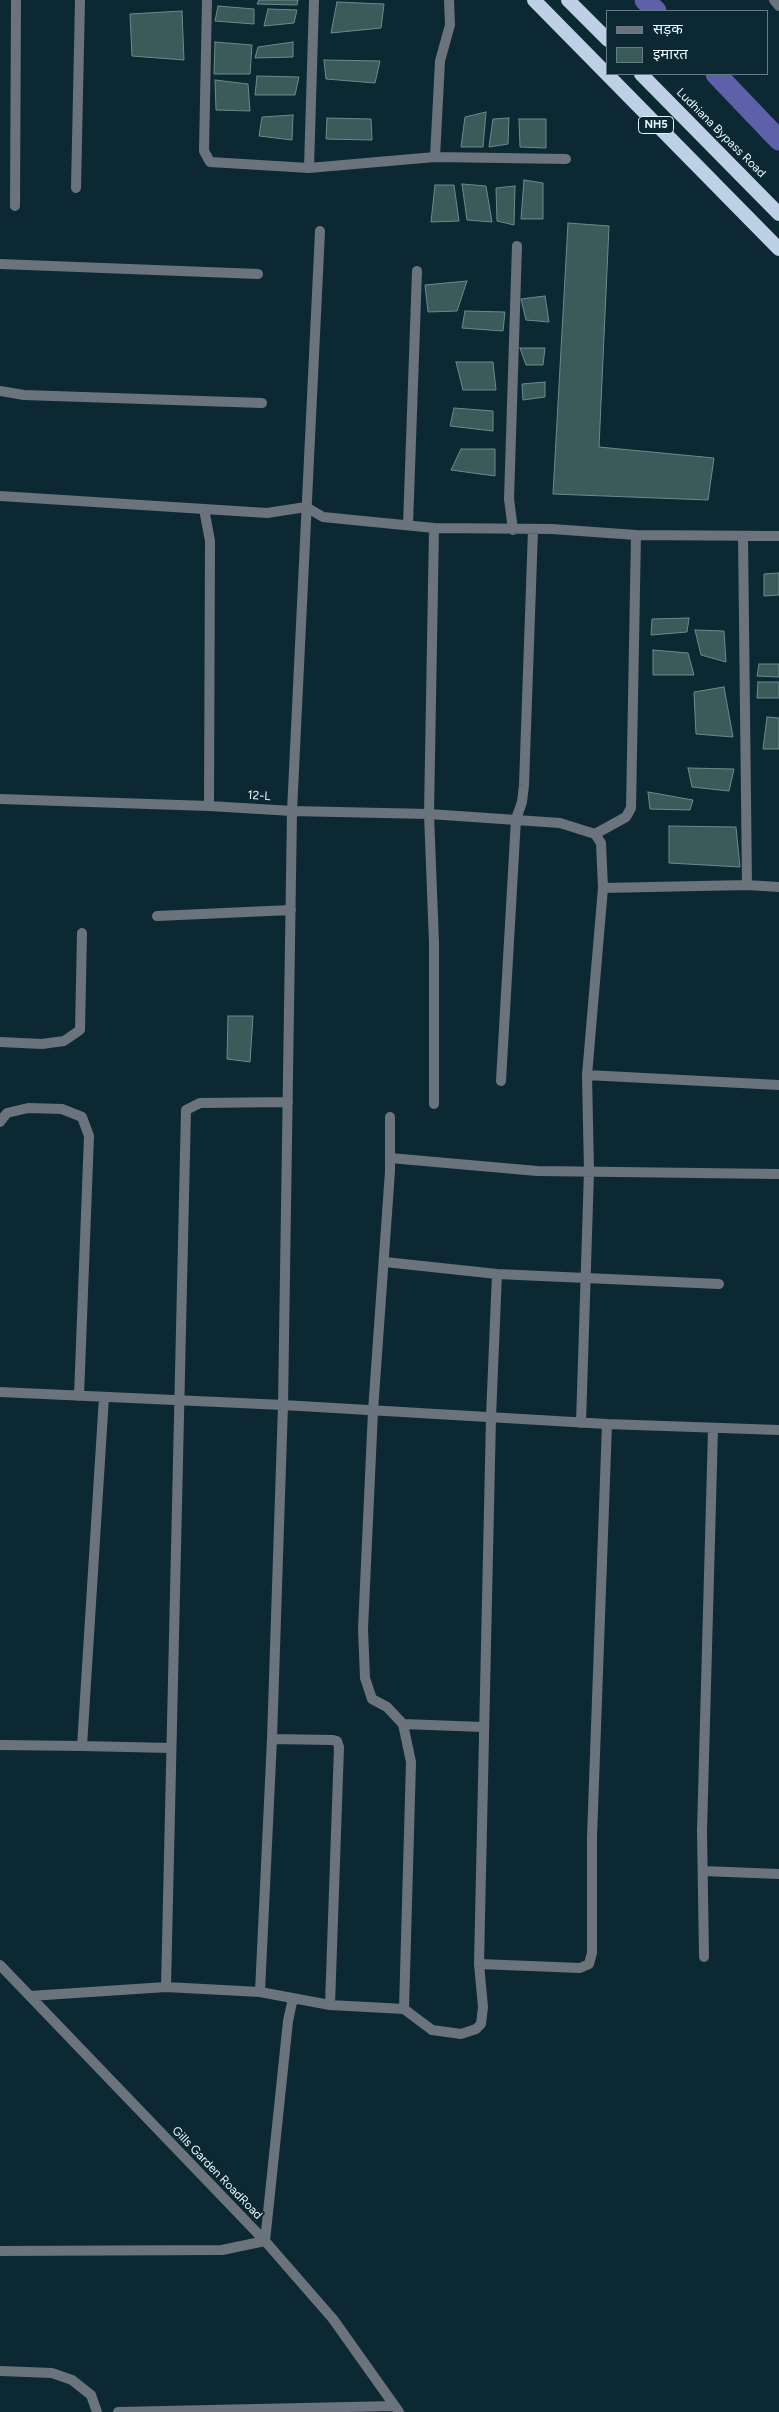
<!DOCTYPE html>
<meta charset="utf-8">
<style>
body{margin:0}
#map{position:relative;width:779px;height:2412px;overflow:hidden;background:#0c2933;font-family:Figtree,"Noto Sans Devanagari",sans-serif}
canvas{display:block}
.legend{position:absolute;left:606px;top:10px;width:162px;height:65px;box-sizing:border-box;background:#0c2933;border:1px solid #647c85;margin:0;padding:6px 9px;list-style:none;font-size:15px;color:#e8f8ff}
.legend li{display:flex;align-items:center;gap:10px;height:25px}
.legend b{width:25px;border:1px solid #647c85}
</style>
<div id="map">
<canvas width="779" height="2412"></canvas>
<ul class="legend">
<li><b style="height:6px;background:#6b737c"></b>सड़क</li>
<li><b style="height:14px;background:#3a5b5a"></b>इमारत</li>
</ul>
</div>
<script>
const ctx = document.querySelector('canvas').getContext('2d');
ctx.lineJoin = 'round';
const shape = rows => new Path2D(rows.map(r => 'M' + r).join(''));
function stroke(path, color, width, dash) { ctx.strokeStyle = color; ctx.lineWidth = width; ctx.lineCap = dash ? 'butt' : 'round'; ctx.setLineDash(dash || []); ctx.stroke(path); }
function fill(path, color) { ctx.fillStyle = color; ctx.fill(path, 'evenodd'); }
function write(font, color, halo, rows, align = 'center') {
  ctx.font = font + ' Figtree,sans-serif'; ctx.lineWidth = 4; ctx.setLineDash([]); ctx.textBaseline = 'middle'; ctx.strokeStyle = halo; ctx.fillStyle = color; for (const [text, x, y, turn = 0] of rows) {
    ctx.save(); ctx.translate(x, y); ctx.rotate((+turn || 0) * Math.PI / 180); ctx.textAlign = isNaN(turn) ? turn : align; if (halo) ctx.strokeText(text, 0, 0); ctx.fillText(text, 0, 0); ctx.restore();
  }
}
stroke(shape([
 [645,0,656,11],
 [716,74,779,140]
]), '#5f60aa', 21);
const building = shape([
 [259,0,298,0,297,5,257,4,259,0],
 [337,2,384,4,381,28,331,33,337,2],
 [218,6,254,9,254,24,215,21,218,6],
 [268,9,297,10,294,23,264,26,268,9],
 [182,11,184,60,132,56,130,14,182,11],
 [215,42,252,45,250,74,214,74,215,42],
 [293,42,293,57,255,58,258,47,293,42],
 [324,60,380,61,375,83,326,79,324,60],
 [257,76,299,77,295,95,255,95,257,76],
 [215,80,248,84,250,111,216,110,215,80],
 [486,112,483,147,461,147,465,117,486,112],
 [293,115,292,140,259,136,262,117,293,115],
 [327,118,371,119,372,140,326,139,327,118],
 [509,118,508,144,489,147,493,119,509,118],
 [519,119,546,119,546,148,520,147,519,119],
 [524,180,543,183,543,219,521,219,524,180],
 [462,184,486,186,492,222,467,220,462,184],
 [435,185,454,185,459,221,431,222,435,185],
 [515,186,514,225,497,221,496,188,515,186],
 [568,223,609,226,599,447,714,458,708,500,553,494,568,223],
 [467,281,457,311,428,312,425,285,467,281],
 [545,296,549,322,526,320,521,299,545,296],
 [465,311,505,312,503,331,462,328,465,311],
 [520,348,545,348,543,365,526,365,520,348],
 [456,362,493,362,496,390,463,390,456,362],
 [545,382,545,397,523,400,522,384,545,382],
 [454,408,493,411,493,431,450,426,454,408],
 [461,449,495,449,495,476,451,470,461,449],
 [779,573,779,595,764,596,764,574,779,573],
 [689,618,687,632,651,635,652,619,689,618],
 [695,630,724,631,726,662,701,655,695,630],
 [653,650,688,653,694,675,653,675,653,650],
 [759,664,779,664,779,677,757,676,759,664],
 [758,682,779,682,779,698,757,698,758,682],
 [724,687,733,737,696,734,694,692,724,687],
 [767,717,779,718,779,749,763,749,767,717],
 [688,768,734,769,729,791,692,787,688,768],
 [648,792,693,800,690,810,650,809,648,792],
 [669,826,736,827,740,867,669,863,669,826],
 [228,1016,253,1016,250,1062,227,1059,228,1016]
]);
fill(building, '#3a5b5a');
stroke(building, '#698c8b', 1);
stroke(shape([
 [207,0,204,151,210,162,309,168,435,157,566,159],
 [435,157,440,61,450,25,449,0],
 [309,168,314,0],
 [76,188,80,0],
 [15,206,16,0],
 [320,231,292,811,283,1405,272,1739,260,1992,330,2005,404,2009,432,2030,461,2034,476,2029,481,2024,483,2007,479,1964,580,1968,589,1964,592,1953,592,1837,607,1424],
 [0,264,258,274],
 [0,391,24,395,262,403],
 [0,496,267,513,306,507,323,517,434,528,429,814,434,943,434,1104],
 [204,509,210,541,209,806],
 [408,525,417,271],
 [434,528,552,529,636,535,779,536],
 [513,530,509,499,517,246],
 [743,536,747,885],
 [0,799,209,806,292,811,429,814,560,823,595,834,601,843,603,888],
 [595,834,626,817,631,808,636,535],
 [157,916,291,910],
 [0,1042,42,1044,64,1041,80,1030,82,933],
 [587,1075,779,1085],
 [501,1081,516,819,522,802,524,785,533,530],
 [390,1117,390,1171,373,1411,363,1629,365,1678,372,1699,387,1707,403,1724,411,1762,404,2009],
 [0,1122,7,1113,28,1108,62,1109,82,1117,89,1136,79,1396],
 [390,1158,537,1171,779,1174],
 [385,1262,497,1274,719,1284],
 [0,1392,283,1405,607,1424,779,1430],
 [104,1397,82,1746,171,1748],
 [581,1423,589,1171,587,1075,603,888,747,885,779,887],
 [403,1724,483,1727],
 [272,1739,333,1740,337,1741,339,1747,330,2005],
 [0,1745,82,1746],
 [703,1871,779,1874],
 [704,1957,702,1831,713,1429],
 [479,1964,491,1417,497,1274],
 [0,1965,265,2241,333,2319,399,2412],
 [166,1987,186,1110,200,1103,288,1102],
 [30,1996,166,1987,260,1992],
 [0,2251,222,2250,265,2241,288,2021,293,1998],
 [0,2371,52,2373,72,2380,91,2395,97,2412],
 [118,2412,395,2406]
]), '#6b737c', 10);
stroke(shape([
 [774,0,779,6]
]), '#6b737c', 10);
stroke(shape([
 [534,0,779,249],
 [568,0,608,40],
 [641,74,779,214]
]), '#bed0e6', 14);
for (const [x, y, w] of [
 [656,125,35]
]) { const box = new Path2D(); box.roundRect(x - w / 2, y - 8.5, w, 17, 4); ctx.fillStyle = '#0c2933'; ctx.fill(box); stroke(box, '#e8f8ff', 1); }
write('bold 11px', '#e8f8ff', null, [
 ["NH5",656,125]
]);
write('12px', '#e8f8ff', '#0c2933', [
 ["Ludhiana Bypass Road",721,133,45],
 ["12-L",259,796,4],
 ["Gills Garden RoadRoad",217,2173,46]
]);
</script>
